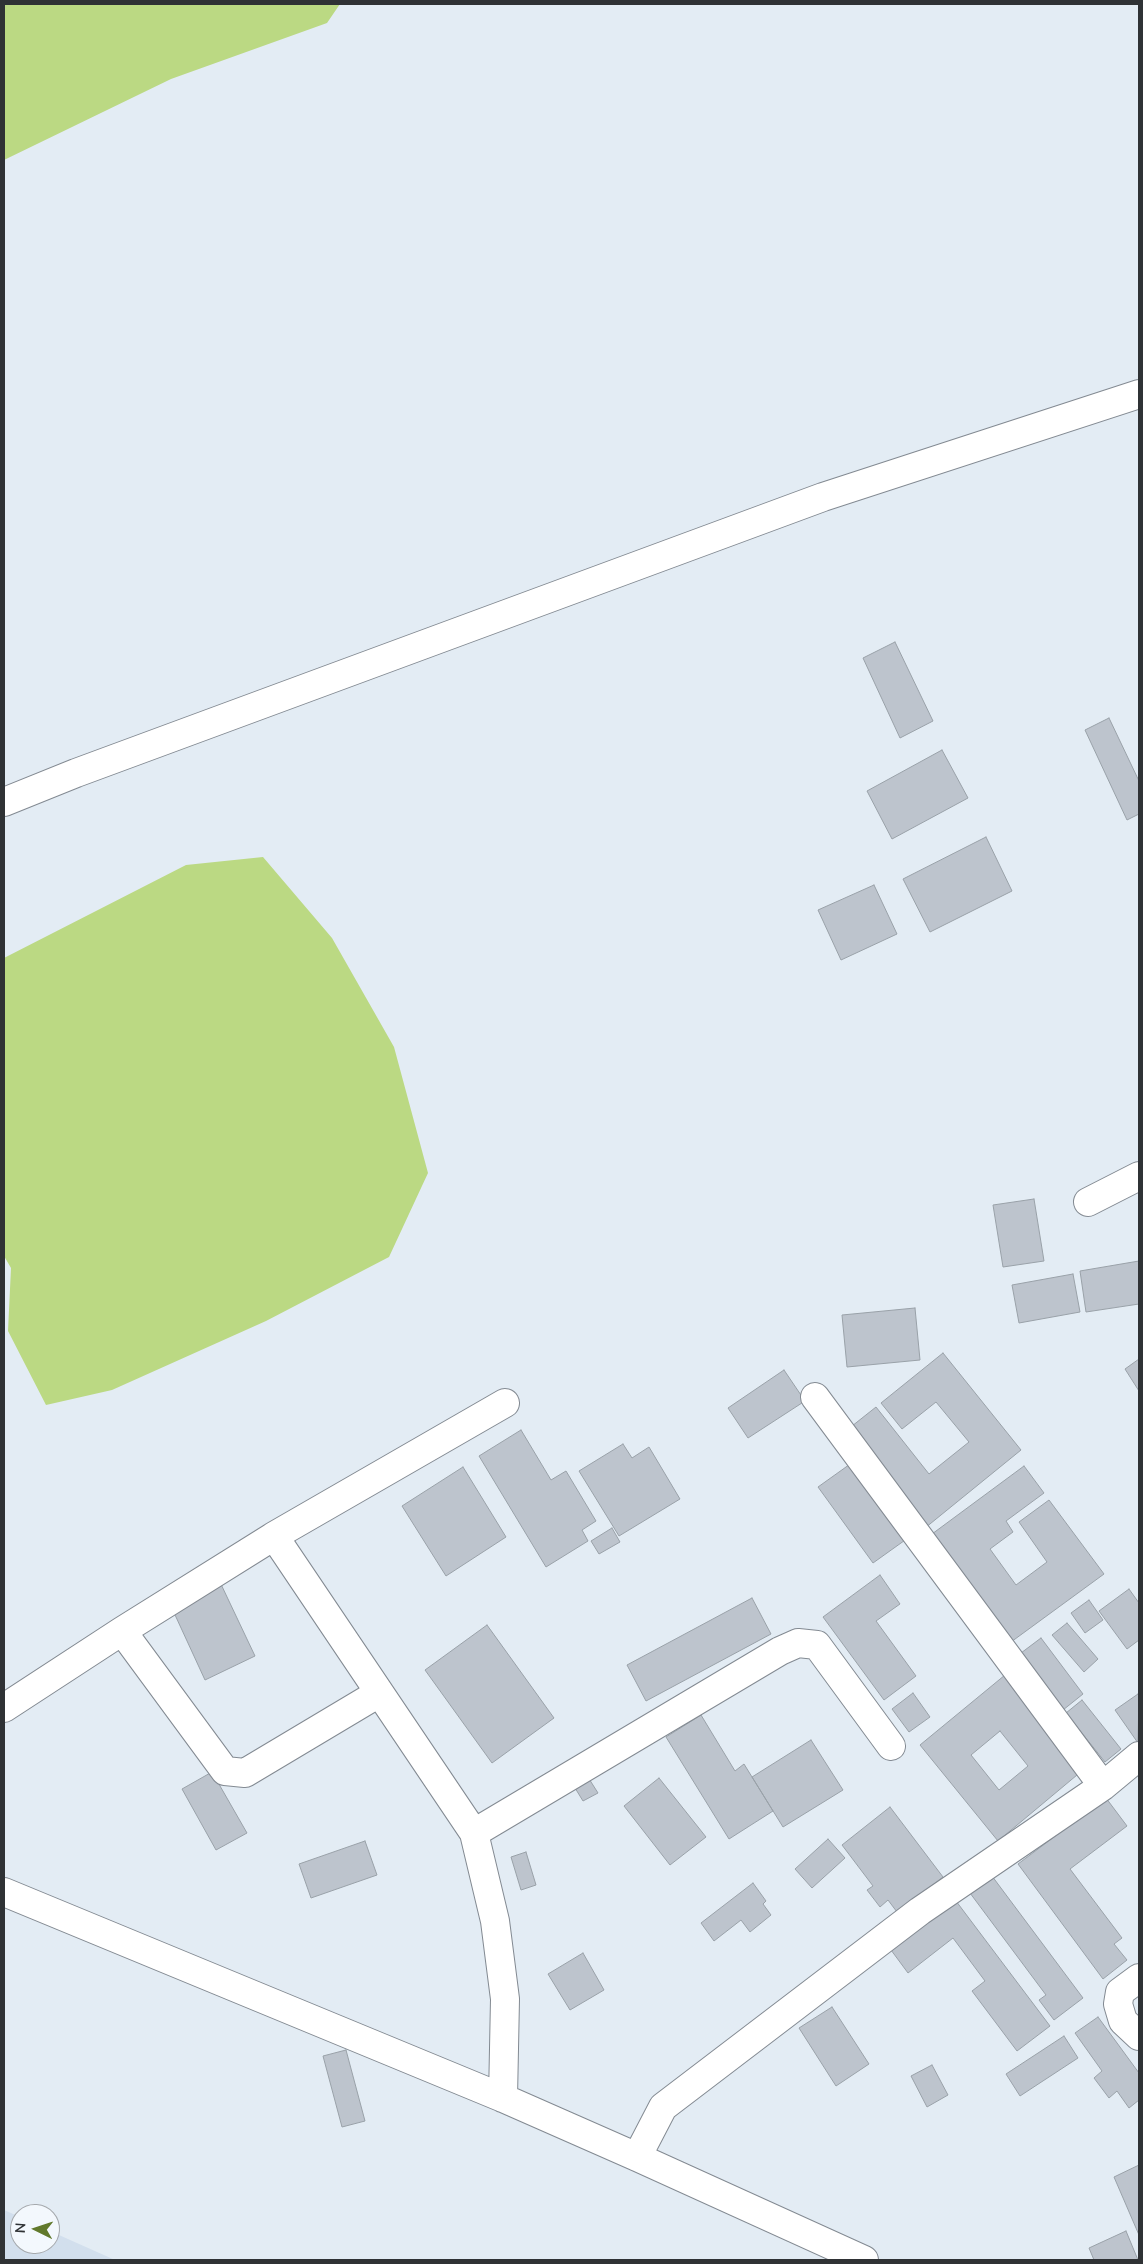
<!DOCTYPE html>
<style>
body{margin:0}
#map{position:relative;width:1143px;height:2264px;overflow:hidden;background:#e3ecf4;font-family:"Nunito Sans",sans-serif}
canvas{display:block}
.frame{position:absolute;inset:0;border:5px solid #2f3235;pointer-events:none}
.north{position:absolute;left:10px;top:2204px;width:50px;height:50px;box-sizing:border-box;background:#f3f8fd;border:1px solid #a5a9ad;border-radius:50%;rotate:274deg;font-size:14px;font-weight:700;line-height:20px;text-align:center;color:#2f3235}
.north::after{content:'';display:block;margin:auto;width:18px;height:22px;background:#61792c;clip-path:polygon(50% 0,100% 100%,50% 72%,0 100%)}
</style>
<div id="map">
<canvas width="1143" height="2264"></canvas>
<div class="frame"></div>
<div class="north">N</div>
</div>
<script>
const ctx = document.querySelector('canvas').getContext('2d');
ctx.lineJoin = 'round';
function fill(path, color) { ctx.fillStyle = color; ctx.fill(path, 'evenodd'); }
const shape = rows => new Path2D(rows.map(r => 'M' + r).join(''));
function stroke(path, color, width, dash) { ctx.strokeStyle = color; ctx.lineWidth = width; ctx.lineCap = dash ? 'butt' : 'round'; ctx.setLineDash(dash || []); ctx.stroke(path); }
fill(shape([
 [4,2210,20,2217,20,2244,50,2244,50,2231,115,2260,4,2260]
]), '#d2dfed');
fill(shape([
 [4,4,340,4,327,23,171,79,4,160],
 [263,857,332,938,394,1047,428,1173,389,1257,266,1321,112,1390,46,1405,8,1331,11,1268,4,1256,4,958,186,865]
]), '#bbd983');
const building = shape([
 [895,642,933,721,900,738,863,658,895,642],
 [1109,718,1139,781,1139,814,1127,820,1085,730,1109,718],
 [942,750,968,798,892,839,867,791,942,750],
 [986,837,1012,891,930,932,903,879,986,837],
 [874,885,897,934,841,960,818,910,874,885],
 [1034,1199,1044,1261,1003,1267,993,1205,1034,1199],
 [1139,1261,1139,1304,1086,1312,1080,1271,1139,1261],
 [1073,1274,1080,1312,1019,1323,1012,1285,1073,1274],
 [915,1308,920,1360,847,1367,842,1315,915,1308],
 [943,1353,1021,1450,925,1528,847,1430,876,1407,929,1474,969,1442,936,1402,902,1429,881,1403,943,1353],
 [1139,1359,1139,1391,1125,1369,1139,1359],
 [784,1370,805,1401,748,1438,728,1408,784,1370],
 [521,1430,551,1480,566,1471,596,1521,582,1530,588,1541,546,1567,479,1456,521,1430],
 [623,1444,632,1458,649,1447,680,1499,619,1536,579,1471,623,1444],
 [853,1462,908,1538,873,1563,818,1487,853,1462],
 [1024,1466,1044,1493,1006,1521,1013,1532,990,1549,1016,1585,1047,1562,1019,1522,1049,1500,1104,1574,1011,1642,932,1534,1024,1466],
 [463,1467,506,1537,446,1576,402,1506,463,1467],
 [612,1528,620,1542,599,1554,591,1541,612,1528],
 [880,1575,900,1604,876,1621,916,1676,884,1700,823,1617,880,1575],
 [219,1580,255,1656,205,1680,170,1604,219,1580],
 [1129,1589,1139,1603,1139,1640,1127,1649,1099,1611,1129,1589],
 [752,1598,771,1634,646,1701,627,1665,752,1598],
 [1089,1600,1103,1620,1085,1633,1071,1613,1089,1600],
 [1067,1623,1098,1659,1084,1672,1052,1635,1067,1623],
 [487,1625,554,1718,492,1763,425,1670,487,1625],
 [1041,1638,1083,1694,1063,1710,1021,1653,1041,1638],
 [1005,1675,1083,1770,998,1841,920,1745,1005,1675],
 [1000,1731,1028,1766,999,1790,971,1755,1000,1731],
 [913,1693,930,1717,909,1732,892,1709,913,1693],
 [1138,1694,1139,1696,1138,1743,1115,1710,1138,1694],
 [1082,1700,1121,1749,1105,1762,1066,1713,1082,1700],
 [701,1715,735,1771,744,1764,773,1811,729,1839,666,1737,701,1715],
 [811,1740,843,1790,783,1827,752,1777,811,1740],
 [212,1772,247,1833,216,1850,182,1789,212,1772],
 [586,1774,598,1793,583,1801,572,1783,586,1774],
 [659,1778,706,1837,670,1865,624,1806,659,1778],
 [1106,1798,1127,1826,1070,1869,1122,1938,1114,1944,1127,1960,1103,1979,1018,1864,1106,1798],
 [890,1807,943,1877,897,1912,888,1900,880,1907,867,1890,873,1886,842,1845,890,1807],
 [828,1839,845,1858,812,1888,795,1869,828,1839],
 [365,1841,377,1875,311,1898,299,1864,365,1841],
 [526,1852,536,1885,521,1890,511,1857,526,1852],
 [989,1872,1083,1998,1054,2020,1039,2000,1046,1995,967,1889,989,1872],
 [753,1883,766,1901,763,1904,771,1915,750,1932,741,1920,714,1941,701,1923,753,1883],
 [956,1901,1050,2026,1017,2051,972,1991,985,1981,953,1938,908,1973,891,1950,956,1901],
 [583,1953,604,1990,570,2010,548,1974,583,1953],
 [832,2007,869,2064,836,2086,799,2028,832,2007],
 [1098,2017,1139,2073,1139,2100,1129,2108,1117,2091,1109,2098,1094,2078,1102,2071,1075,2033,1098,2017],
 [1064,2036,1078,2058,1020,2096,1006,2074,1064,2036],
 [346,2050,365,2121,342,2127,323,2056,346,2050],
 [932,2065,948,2095,927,2107,911,2076,932,2065],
 [1139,2165,1139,2235,1114,2177,1139,2165],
 [1126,2231,1138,2260,1094,2260,1089,2248,1126,2231]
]);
fill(building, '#bdc4cd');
stroke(building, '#99a1a8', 1);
const street = shape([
 [4,802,76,773,823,497,1139,394],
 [1088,1202,1139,1176],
 [815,1397,1103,1786],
 [274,1536,505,1403],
 [122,1631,225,1771,245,1773,379,1693],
 [4,1708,122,1631,274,1536,474,1833,495,1921,505,1999,503,2098],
 [474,1833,780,1651,798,1643,817,1645,891,1746],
 [4,1892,503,2098,637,2157,864,2260],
 [1139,1978,1120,1992,1118,2004,1123,2021,1139,2036],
 [637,2157,663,2107,920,1911,1103,1786,1139,1756]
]);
stroke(street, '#838a92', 30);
stroke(street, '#fff', 28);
</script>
